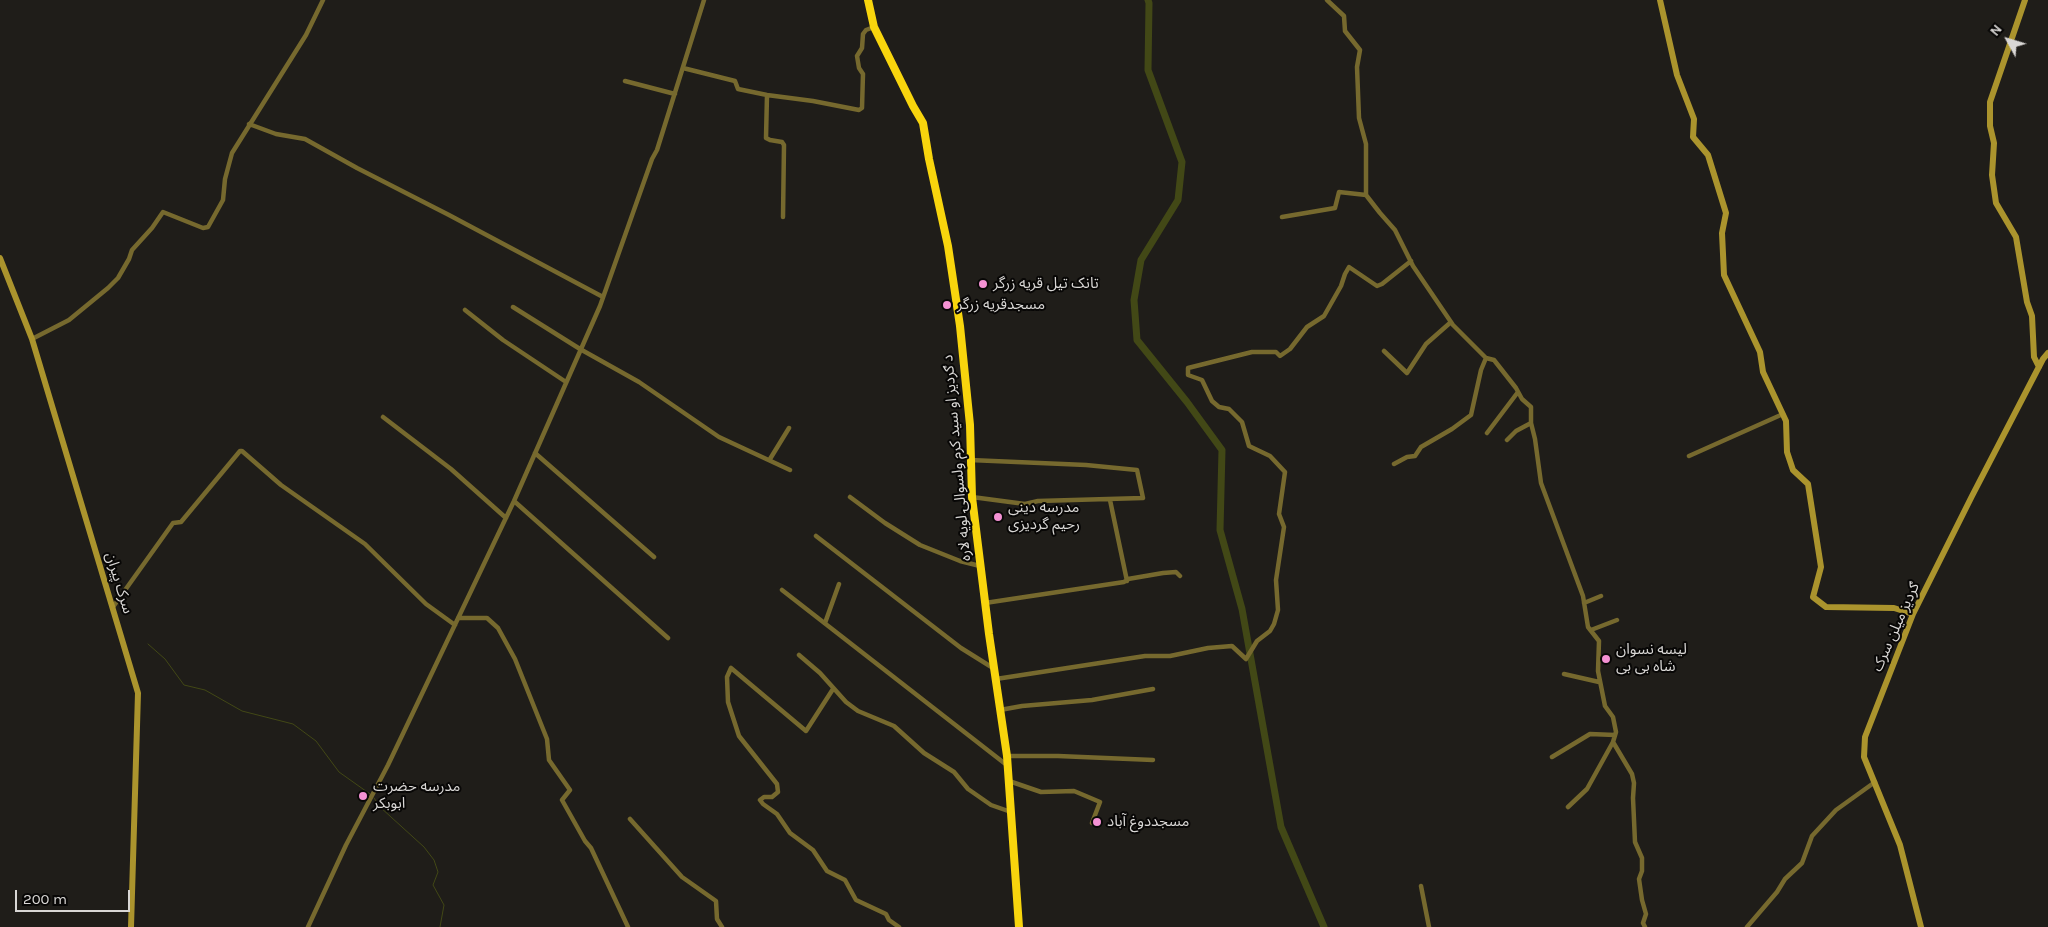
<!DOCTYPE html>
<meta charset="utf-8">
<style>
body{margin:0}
#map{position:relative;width:2048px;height:927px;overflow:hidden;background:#1f1d19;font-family:Karla,sans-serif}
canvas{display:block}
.north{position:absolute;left:1983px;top:15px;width:50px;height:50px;-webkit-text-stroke:4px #080706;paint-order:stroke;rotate:309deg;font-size:14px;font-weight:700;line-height:20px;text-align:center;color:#d9d7d5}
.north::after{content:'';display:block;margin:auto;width:18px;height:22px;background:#d9d7d5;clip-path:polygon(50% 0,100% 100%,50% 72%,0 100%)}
.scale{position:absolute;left:15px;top:890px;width:115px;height:22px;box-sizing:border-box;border:2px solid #d9d7d5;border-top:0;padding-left:6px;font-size:15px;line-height:18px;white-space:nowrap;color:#d9d7d5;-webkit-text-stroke:4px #080706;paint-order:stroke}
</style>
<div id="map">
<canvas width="2048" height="927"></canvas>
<div class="north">N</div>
<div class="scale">200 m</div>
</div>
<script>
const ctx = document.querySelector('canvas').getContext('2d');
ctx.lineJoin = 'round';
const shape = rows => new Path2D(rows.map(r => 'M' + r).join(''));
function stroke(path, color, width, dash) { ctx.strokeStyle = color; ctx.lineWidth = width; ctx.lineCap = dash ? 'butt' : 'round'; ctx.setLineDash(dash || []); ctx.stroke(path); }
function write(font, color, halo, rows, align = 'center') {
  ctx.font = font + ' Karla,"Noto Sans Arabic",sans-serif'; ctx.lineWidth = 4; ctx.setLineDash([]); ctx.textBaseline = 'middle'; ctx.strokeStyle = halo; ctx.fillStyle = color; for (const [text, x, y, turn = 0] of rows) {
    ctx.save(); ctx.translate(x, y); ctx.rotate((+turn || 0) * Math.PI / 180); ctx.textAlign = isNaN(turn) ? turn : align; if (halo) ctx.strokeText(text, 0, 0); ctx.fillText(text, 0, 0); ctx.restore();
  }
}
stroke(shape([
 [148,644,165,659,184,685,205,690,242,711,293,724,316,741,339,772,370,794],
 [374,798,380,807,424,847,434,860,438,872,433,885,444,905,440,927]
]), '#424816', 1);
stroke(shape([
 [1148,0,1149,3,1148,70,1182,162,1178,200,1141,260,1134,300,1137,340,1187,402,1222,450,1220,530,1242,609,1281,827,1324,927]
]), '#424816', 7);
stroke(shape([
 [1327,0,1344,16,1345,31,1360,50,1357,67,1359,118,1366,144,1366,195,1380,213,1395,230,1413,266,1453,325,1486,358,1494,360,1516,388,1522,399,1531,407,1531,423,1535,439,1541,483,1583,596,1588,627,1599,641,1598,671,1605,706,1613,717,1616,732,1613,742,1632,774,1634,783,1633,798,1635,842,1642,858,1642,871,1639,879,1642,900,1646,914,1643,923,1645,927],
 [683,68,735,81,738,89,767,95,813,101,859,110,862,108,863,74,859,68,857,56,862,48,863,34,866,30,874,27],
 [625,81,675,94],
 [767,95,766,138,770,140,782,142,784,145,783,217],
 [249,124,276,134,305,139,357,168,449,215,603,297],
 [1282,217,1335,208,1339,192,1366,195],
 [513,307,580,349,639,382,719,437,790,470],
 [465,310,503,340,566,382],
 [32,339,69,320,108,288,118,278,129,259,132,250,152,228,163,212,203,228,208,227,223,200,225,179,232,153,306,35,323,0],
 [1384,351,1407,373,1426,344,1451,322],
 [383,417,451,469,506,518],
 [1487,433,1518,392],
 [1507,440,1516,431,1531,423],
 [535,453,654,557],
 [1689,456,1783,414],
 [770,459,789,428],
 [970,460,1086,465,1137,470,1143,498,1038,501,1025,504,972,497],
 [1394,464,1407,457,1415,456,1421,447,1452,429,1471,415,1481,370,1486,358],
 [850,497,885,523,920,545,960,561,980,566],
 [1110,500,1127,581],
 [514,501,668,638],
 [816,536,961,648,993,668],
 [782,590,1008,766],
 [985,603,1124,582,1128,579,1163,573,1176,572,1180,576],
 [1584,603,1601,596],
 [113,607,173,523,181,522,240,451,242,451,281,485,365,544,426,604,455,625],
 [458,618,487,618,498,628,515,659,547,739,549,760,570,790,562,800,585,841,591,848,628,927],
 [825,623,839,584],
 [1591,630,1617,620],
 [799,655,820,673,846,702,858,711,894,726,924,753,954,772,968,789,991,805,1011,812],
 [1564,674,1599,682],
 [996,679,1145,656,1170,656,1208,648,1232,646,1246,659,1257,641,1270,631,1274,624,1278,610,1276,580,1284,527,1279,514,1285,472,1270,456,1249,446,1242,422,1229,409,1219,407,1212,401,1202,380,1188,375,1188,368,1252,352,1276,352,1280,356,1290,349,1307,327,1324,316,1341,286,1345,274,1349,267,1377,286,1382,284,1411,261],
 [833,689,806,731,731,668,727,677,728,702,739,736,777,784,778,792,772,797,764,797,760,800,763,804,777,814,790,833,813,850,827,871,845,880,856,900,886,914,889,920,899,927],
 [1000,710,1022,706,1092,700,1153,689],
 [1007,756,1058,756,1153,760],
 [1552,757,1590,734,1615,735],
 [1009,781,1041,792,1074,791,1100,802,1092,823],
 [1568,807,1587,789,1613,742],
 [630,819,682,877,716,901,717,919,722,927],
 [1421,886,1429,927],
 [308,927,346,845,388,765,514,501,600,306,652,159,657,150,704,0],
 [1747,927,1777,892,1785,879,1802,863,1812,836,1836,810,1875,782]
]), '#76692e', 4.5);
stroke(shape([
 [1660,0,1677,75,1694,119,1693,137,1708,155,1726,213,1722,233,1724,275,1760,352,1763,372,1786,421,1787,452,1793,470,1808,484,1821,567,1813,597,1826,607,1894,608,1913,614],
 [2025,0,1990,102,1990,126,1994,143,1992,175,1996,203,2016,237,2027,302,2032,316,2034,357,2039,367],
 [0,258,32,339,138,693,131,927],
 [1921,927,1900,845,1864,757,1865,737,1913,614,1972,496,2043,359,2048,353]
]), '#ab942d', 6);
stroke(shape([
 [868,0,874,27,913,106,923,123,929,159,948,246,960,326,970,425,972,497,989,634,1007,756,1019,927]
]), '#f8d50d', 8);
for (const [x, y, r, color] of [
 [983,284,5,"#f491d3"],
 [947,305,5,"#f491d3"],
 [998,517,5,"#f491d3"],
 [1606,659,5,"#f491d3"],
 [363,796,5,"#f491d3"],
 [1097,822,5,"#f491d3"]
]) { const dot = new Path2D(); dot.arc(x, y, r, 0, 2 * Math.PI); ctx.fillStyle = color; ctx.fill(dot); stroke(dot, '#080706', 2); }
write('15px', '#d9d7d5', '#080706', [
 ["تانک تیل قریه زرگر",993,284],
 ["مسجدقریه زرگر",957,305],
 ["مدرسه دینی",1008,508],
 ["رحیم گردیزی",1008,525],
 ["لیسه نسوان",1616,650],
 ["شاه بی بی",1616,667],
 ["مدرسه حضرت",373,787],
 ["ابوبکر",373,804],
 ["مسجددوغ آباد",1107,822]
], 'left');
write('15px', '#d9d7d5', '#080706', [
 ["د ګردیز او سید کرم ولسوالۍ لویه لاره",957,458,-95],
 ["سرک پیران",119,583,73],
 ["ګردیز میلن سرک",1896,627,-66]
]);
</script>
